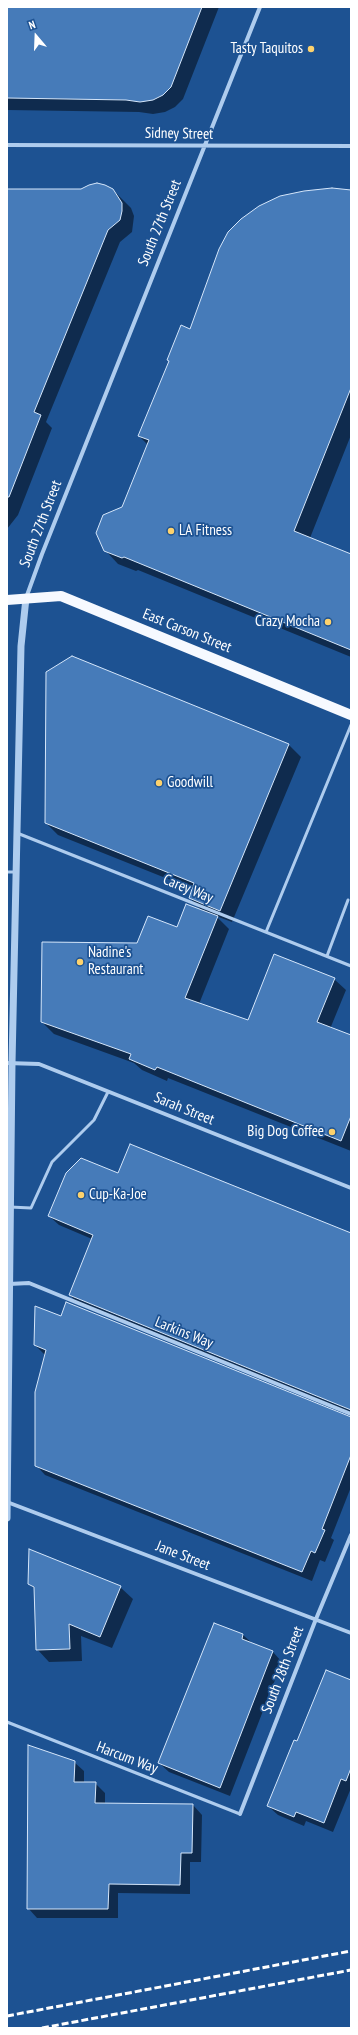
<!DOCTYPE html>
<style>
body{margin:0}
#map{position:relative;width:358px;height:2035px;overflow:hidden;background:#1d5292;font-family:"PT Sans Narrow",sans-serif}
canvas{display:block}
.frame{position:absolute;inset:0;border:8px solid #fff;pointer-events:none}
.north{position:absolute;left:16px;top:16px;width:40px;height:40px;-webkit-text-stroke:3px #1d5292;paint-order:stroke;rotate:341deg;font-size:11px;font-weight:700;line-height:16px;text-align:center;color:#fff}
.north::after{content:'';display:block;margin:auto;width:14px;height:18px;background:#fff;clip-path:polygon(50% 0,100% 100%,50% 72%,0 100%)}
</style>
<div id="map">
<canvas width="358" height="2035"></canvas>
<div class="frame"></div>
<div class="north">N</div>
</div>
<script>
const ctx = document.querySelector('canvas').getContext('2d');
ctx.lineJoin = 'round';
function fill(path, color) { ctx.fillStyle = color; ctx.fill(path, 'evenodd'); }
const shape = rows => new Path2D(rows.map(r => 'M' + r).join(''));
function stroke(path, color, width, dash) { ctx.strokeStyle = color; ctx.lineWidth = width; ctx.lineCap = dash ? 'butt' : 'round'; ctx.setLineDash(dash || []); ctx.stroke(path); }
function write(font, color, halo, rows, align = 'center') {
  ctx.font = font + ' "PT Sans Narrow",sans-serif'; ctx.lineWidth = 3.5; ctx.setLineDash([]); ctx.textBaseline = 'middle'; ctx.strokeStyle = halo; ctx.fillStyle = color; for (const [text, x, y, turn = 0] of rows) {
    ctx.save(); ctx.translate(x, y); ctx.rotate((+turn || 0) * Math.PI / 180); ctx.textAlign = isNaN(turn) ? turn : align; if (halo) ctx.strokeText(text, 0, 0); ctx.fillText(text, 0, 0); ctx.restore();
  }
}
fill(shape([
 [7,7,219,7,183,99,175,107,165,112,153,114,139,112,7,110],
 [7,190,113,190,131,208,134,216,132,232,120,242,46,422,52,428,18,515,7,529],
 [351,191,351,435,310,538,351,555,351,657,138,570,136,571,118,564,105,550,148,445,139,436,191,331],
 [288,744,301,757,232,922,216,916,229,929,199,1004,249,1021,334,979,346,990,330,1029,351,1037,351,1151,168,1078,167,1081,142,1070,134,1063,54,1034,42,1022,203,912,190,898,193,889,58,835,46,823],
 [118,1175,351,1234,351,1415,79,1305,70,1295,92,1239,59,1225,49,1216],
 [35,1345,351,1418,351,1487,331,1538,334,1540,325,1562,320,1560,312,1581,45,1475,36,1465,45,1355],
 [29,1583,120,1587,133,1599,112,1648,81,1636,82,1661,49,1662,37,1649,35,1589],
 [243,1635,253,1644,273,1652,282,1662,230,1796,169,1772,159,1763],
 [351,1681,351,1788,333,1832,306,1821,304,1826,278,1815,268,1806,297,1743],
 [74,1762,84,1771,84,1783,95,1783,105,1793,105,1804,193,1805,202,1815,201,1862,190,1862,190,1894,118,1893,118,1918,37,1918,28,1908]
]), '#0007');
const building = shape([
 [7,7,202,7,171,87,163,95,153,100,140,102,126,100,7,98,7,7],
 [97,183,105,185,113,189,122,203,122,211,120,220,108,230,34,412,41,415,9,497,7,497,7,189,81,189,89,185,97,183],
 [332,188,351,190,351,388,294,531,351,554,351,650,124,557,122,558,104,551,96,533,103,515,122,507,149,440,138,436,169,361,167,360,181,325,190,329,219,249,228,232,241,219,259,206,280,196,304,191,332,188],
 [72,656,289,744,220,911,189,898,194,883,45,823,46,672,72,656],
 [186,904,218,916,185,998,248,1020,274,954,335,978,317,1022,351,1035,351,1116,341,1141,157,1067,155,1070,129,1059,131,1054,41,1022,42,942,137,943,148,916,177,927,186,904],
 [130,1144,351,1233,351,1410,69,1295,93,1235,48,1216,66,1173,81,1158,118,1173,130,1144],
 [66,1302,351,1417,351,1455,322,1529,325,1530,315,1553,311,1551,302,1572,35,1466,35,1392,46,1350,34,1345,35,1306,61,1316,66,1302],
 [29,1549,121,1586,100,1637,69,1624,70,1649,36,1650,34,1587,28,1584,29,1549],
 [214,1623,243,1634,242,1639,273,1651,220,1788,158,1763,214,1623],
 [326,1670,351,1680,351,1768,346,1781,341,1779,324,1823,296,1812,294,1817,267,1806,294,1740,297,1741,326,1670],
 [28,1745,75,1761,74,1782,96,1782,95,1803,193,1804,192,1853,181,1853,180,1885,109,1884,108,1909,27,1909,28,1745]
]);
fill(building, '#467bb9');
stroke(building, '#d5e6fa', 1);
stroke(shape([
 [17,833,351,966],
 [7,872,16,872],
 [266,932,351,725],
 [327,956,348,900],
 [10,1207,31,1208,52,1162,94,1120,108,1092],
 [7,1722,240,1814]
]), '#aeccee', 3);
stroke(shape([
 [7,145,351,146],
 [26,598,42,554,260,7],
 [7,1063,39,1064,351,1188],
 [9,1284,29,1283,351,1414],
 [7,1502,351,1633],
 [240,1814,316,1619,351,1535]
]), '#aeccee', 4);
stroke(shape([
 [7,1518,12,1063,21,646,26,598]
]), '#aeccee', 7);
stroke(shape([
 [7,600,61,596,351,715]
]), '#f6f9ff', 10);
stroke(shape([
 [7,2016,351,1951],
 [42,2028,351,1970]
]), '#fff', 3, [7, 3]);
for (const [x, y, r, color] of [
 [311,49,4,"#fdd26d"],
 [171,531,4,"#fdd26d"],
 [328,622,4,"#fdd26d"],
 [159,783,4,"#fdd26d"],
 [80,962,4,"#fdd26d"],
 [332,1132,4,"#fdd26d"],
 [81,1195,4,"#fdd26d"]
]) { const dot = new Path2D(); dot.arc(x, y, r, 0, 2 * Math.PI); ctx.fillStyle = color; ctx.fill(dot); stroke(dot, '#1d5292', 1.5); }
write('15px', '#fff', '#1d5292', [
 ["Tasty Taquitos",303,49,"right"],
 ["LA Fitness",179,531],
 ["Crazy Mocha",320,622,"right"],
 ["Goodwill",167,783],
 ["Nadine's",88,953],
 ["Restaurant",88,970],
 ["Big Dog Coffee",324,1132,"right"],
 ["Cup-Ka-Joe",89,1195]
], 'left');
write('15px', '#fff', '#1d5292', [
 ["Sidney Street",179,134,1],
 ["South 27th Street",160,223,-68],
 ["South 27th Street",41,524,-69],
 ["East Carson Street",187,631,22],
 ["Carey Way",188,889,22],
 ["Sarah Street",184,1109,22],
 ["Larkins Way",184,1333,22],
 ["Jane Street",183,1556,21],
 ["South 28th Street",283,1670,-69],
 ["Harcum Way",127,1758,21]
]);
</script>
